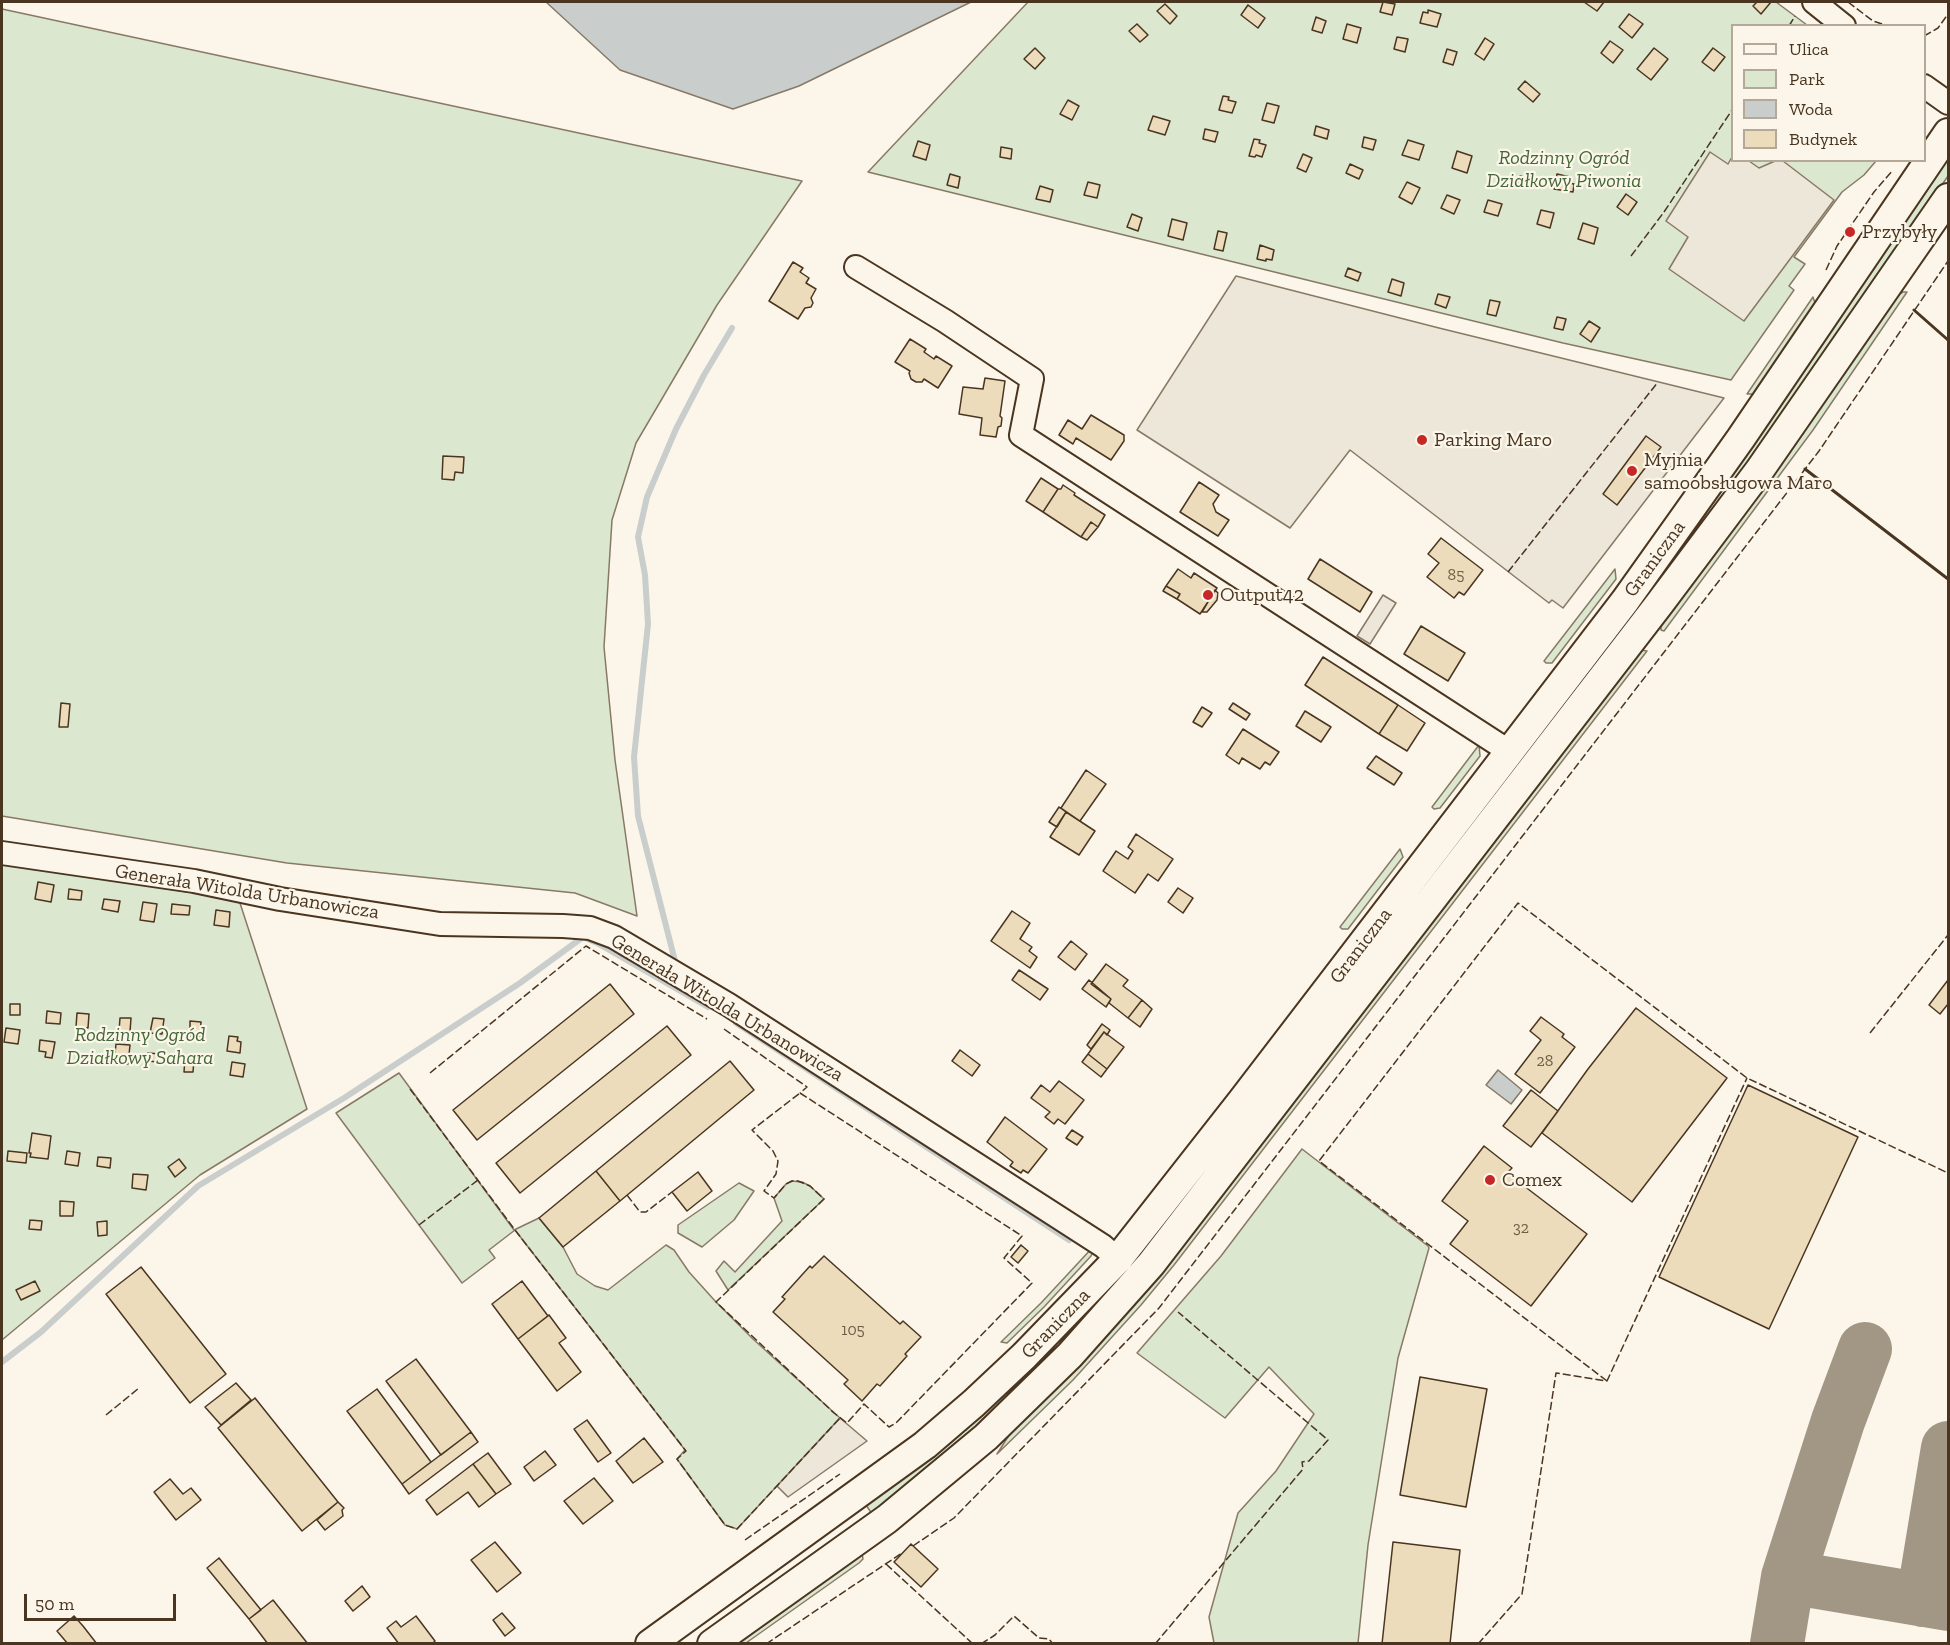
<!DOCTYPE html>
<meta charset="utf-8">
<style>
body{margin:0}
#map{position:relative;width:1950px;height:1645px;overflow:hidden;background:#fbf6e9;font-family:"Zilla Slab",serif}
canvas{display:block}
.frame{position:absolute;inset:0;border:3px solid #4a3520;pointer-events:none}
.legend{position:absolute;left:1731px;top:24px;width:195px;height:138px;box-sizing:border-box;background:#fbf6e9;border:2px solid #b4a999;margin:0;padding:8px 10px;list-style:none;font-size:18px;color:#4a3520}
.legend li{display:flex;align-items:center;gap:12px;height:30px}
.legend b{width:30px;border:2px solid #b4a999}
.scale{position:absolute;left:24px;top:1594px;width:152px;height:27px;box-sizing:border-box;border:3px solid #4a3520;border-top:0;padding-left:8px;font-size:18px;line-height:21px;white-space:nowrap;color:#4a3520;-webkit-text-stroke:4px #fbf6e9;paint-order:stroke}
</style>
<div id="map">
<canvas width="1950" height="1645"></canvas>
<div class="frame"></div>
<ul class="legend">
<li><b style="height:8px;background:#fbf6e9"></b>Ulica</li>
<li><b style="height:16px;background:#dce7d0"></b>Park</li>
<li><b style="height:16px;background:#c9cecd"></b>Woda</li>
<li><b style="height:16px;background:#ecdcbc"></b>Budynek</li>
</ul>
<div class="scale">50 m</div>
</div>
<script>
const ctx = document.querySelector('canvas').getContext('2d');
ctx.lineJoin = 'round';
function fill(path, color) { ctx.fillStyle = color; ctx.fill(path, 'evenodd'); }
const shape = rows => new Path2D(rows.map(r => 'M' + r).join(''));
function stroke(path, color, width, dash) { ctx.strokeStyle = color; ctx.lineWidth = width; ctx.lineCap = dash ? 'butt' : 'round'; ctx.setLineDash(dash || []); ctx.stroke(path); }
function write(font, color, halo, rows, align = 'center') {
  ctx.font = font + ' "Zilla Slab",serif'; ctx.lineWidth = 4.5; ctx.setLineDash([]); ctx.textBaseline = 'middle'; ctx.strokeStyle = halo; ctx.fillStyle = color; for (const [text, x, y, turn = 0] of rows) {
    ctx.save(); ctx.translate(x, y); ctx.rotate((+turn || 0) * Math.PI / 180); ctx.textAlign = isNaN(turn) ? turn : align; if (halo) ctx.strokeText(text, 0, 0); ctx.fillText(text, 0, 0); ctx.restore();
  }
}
const green = shape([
 [1028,2,1776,2,1807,25,1732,26,1732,160,1876,161,1864,175,1842,192,1794,257,1805,264,1789,286,1794,290,1731,380,1563,343,868,172,1028,2],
 [2,9,802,181,717,305,636,443,612,520,604,647,615,760,637,916,575,893,287,863,2,816,2,9],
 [1948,156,1948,176,1795,399,1656,587,1653,584,1948,156],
 [1903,292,1907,292,1813,430,1664,631,1661,630,1661,622,1896,296,1903,292],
 [1813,297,1816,306,1754,394,1747,394,1813,297],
 [1615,569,1616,579,1552,663,1546,663,1544,661,1615,569],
 [1641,650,1647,651,1174,1265,1141,1305,1073,1380,997,1454,1013,1429,1641,650],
 [1479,745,1480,756,1440,808,1434,809,1432,807,1479,745],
 [1400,849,1403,857,1348,929,1342,929,1340,927,1400,849],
 [2,863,239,900,307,1109,200,1175,2,1340,2,863],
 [399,1073,514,1230,539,1218,563,1247,577,1274,595,1286,608,1290,666,1245,674,1250,689,1272,716,1302,753,1339,840,1418,737,1529,725,1525,677,1459,685,1450,515,1230,489,1250,495,1258,462,1283,336,1113,399,1073],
 [1302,1149,1428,1246,1429,1248,1398,1358,1368,1545,1358,1643,1214,1643,1209,1617,1238,1513,1276,1471,1314,1414,1269,1367,1225,1418,1137,1353,1221,1256,1302,1149],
 [792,1181,802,1182,810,1186,824,1199,728,1290,716,1271,724,1261,735,1272,782,1221,774,1198,786,1184,792,1181],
 [739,1183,754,1191,734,1220,702,1247,678,1233,678,1225,739,1183],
 [1093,1247,1093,1252,1091,1256,1044,1307,1007,1343,1001,1342,1041,1303,1093,1247],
 [1081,1317,1085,1321,978,1427,872,1514,866,1505,1081,1317],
 [862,1553,863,1559,859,1563,746,1643,735,1644,862,1553]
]);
fill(green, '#dce7d0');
stroke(green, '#887966', 1.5);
const parking = shape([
 [1710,152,1728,164,1732,157,1732,160,1749,161,1759,168,1775,161,1783,161,1834,200,1744,321,1669,269,1688,237,1666,221,1710,152],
 [1236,276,1439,328,1724,398,1563,608,1552,600,1549,603,1350,450,1290,528,1137,430,1236,276],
 [1383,595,1396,603,1370,644,1357,636,1383,595],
 [840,1418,867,1441,788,1497,777,1486,840,1418]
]);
fill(parking, '#ede7d9');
stroke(parking, '#887966', 1.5);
const water = shape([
 [546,2,971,2,799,86,733,109,620,70,546,2],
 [1498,1070,1522,1090,1511,1104,1486,1085,1498,1070]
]);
fill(water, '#c9cecd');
stroke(water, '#887966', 1.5);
stroke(shape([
 [675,961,638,816,634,757,648,624,645,575,638,537,647,497,676,429,704,375,732,328],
 [736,1023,1069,1240],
 [2,1362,41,1332,198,1186,344,1098,520,983,583,937,597,943,708,1007]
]), '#c9cecd', 6);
stroke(shape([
 [1788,1577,1948,1604],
 [1923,1600,1948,1448],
 [1777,1644,1788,1577,1838,1421,1865,1349]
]), '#a29684', 54);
const building = shape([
 [1383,2,1395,4,1392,15,1380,12,1383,2],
 [1584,2,1604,2,1597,11,1584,2],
 [1757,2,1771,2,1761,14,1753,6,1757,2],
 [1165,4,1177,16,1170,24,1157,11,1165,4],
 [1248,5,1265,18,1258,28,1241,15,1248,5],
 [1428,10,1441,14,1437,27,1420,23,1423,12,1428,13,1428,10],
 [1629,14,1643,24,1632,38,1619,27,1629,14],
 [1316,17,1326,21,1322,33,1312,30,1316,17],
 [1137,24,1148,35,1140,42,1129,31,1137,24],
 [1347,24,1361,28,1357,43,1343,39,1347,24],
 [1397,37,1408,39,1405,52,1394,49,1397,37],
 [1485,38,1494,44,1484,60,1475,54,1485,38],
 [1610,41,1623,50,1613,63,1601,53,1610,41],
 [1035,48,1045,58,1035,69,1024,59,1035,48],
 [1654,48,1668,59,1651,80,1637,69,1654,48],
 [1713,48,1725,57,1714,71,1702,62,1713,48],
 [1447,49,1457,52,1453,65,1443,62,1447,49],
 [1525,81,1540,94,1533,102,1518,89,1525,81],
 [1223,96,1229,97,1228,100,1236,102,1232,113,1219,110,1223,96],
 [1068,100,1079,106,1072,120,1060,114,1068,100],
 [1267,103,1279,106,1274,123,1262,120,1267,103],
 [1153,116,1170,121,1165,135,1148,130,1153,116],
 [1316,126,1329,130,1327,139,1314,135,1316,126],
 [1205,129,1218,132,1215,142,1203,139,1205,129],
 [1364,137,1376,140,1373,150,1362,147,1364,137],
 [1254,139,1260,140,1259,143,1266,145,1262,157,1256,155,1255,157,1249,156,1254,139],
 [1408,140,1424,145,1419,160,1402,155,1408,140],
 [918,141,930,145,926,160,913,156,918,141],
 [1001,147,1012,149,1011,159,1000,157,1001,147],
 [1457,151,1472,156,1467,173,1452,168,1457,151],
 [1303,154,1312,158,1306,172,1297,168,1303,154],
 [1350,164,1363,170,1359,179,1346,173,1350,164],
 [950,174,960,177,958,188,947,185,950,174],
 [1557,174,1570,177,1569,183,1574,184,1573,192,1554,189,1557,174],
 [1520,176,1533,179,1531,187,1518,184,1520,176],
 [1088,182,1100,185,1097,198,1084,195,1088,182],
 [1407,182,1420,188,1412,204,1399,197,1407,182],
 [1040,186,1053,190,1050,202,1036,199,1040,186],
 [1626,194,1637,202,1628,215,1617,207,1626,194],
 [1447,195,1460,200,1454,214,1441,208,1447,195],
 [1488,200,1502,204,1498,216,1484,212,1488,200],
 [1541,210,1554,213,1550,228,1537,224,1541,210],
 [1132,214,1142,218,1138,231,1127,227,1132,214],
 [1172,219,1187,223,1183,240,1168,236,1172,219],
 [1583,223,1598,228,1594,244,1578,239,1583,223],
 [1218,231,1227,233,1223,251,1214,249,1218,231],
 [1260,245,1274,250,1272,260,1266,259,1266,261,1257,259,1260,245],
 [793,262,803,268,800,272,809,278,806,283,816,289,811,298,813,303,811,307,805,308,798,319,769,301,793,262],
 [1348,268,1361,273,1358,281,1345,276,1348,268],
 [1392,279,1404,283,1401,296,1388,292,1392,279],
 [1438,294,1450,297,1446,308,1435,304,1438,294],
 [1490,300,1500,302,1496,316,1487,314,1490,300],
 [1557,317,1566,319,1563,330,1554,328,1557,317],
 [1589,321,1600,328,1591,342,1580,334,1589,321],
 [910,339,926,349,924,352,934,359,936,356,952,366,938,388,924,379,922,382,916,382,911,379,909,373,910,371,895,362,910,339],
 [985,378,1005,381,1000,416,1002,418,1001,426,998,427,996,437,980,435,982,418,959,414,963,387,983,389,985,378],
 [1091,415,1124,435,1124,441,1111,460,1076,438,1073,444,1059,435,1068,420,1082,429,1091,415],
 [1646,436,1661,447,1617,505,1603,494,1646,436],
 [443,456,464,457,463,473,455,472,454,480,442,479,443,456],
 [1041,478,1058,489,1043,512,1026,501,1041,478],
 [1199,482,1219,495,1213,504,1216,512,1229,520,1218,536,1180,512,1199,482],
 [1063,485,1075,493,1074,495,1105,515,1098,527,1091,522,1081,537,1043,512,1058,489,1061,489,1063,485],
 [1091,522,1098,527,1087,540,1081,537,1091,522],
 [1441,538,1483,570,1464,595,1459,592,1454,598,1427,577,1439,563,1428,554,1441,538],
 [1320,559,1372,592,1360,612,1308,579,1320,559],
 [1178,569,1191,578,1194,573,1217,588,1200,614,1177,599,1180,594,1166,586,1178,569],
 [1166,586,1180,594,1177,599,1163,591,1166,586],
 [1215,590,1218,593,1217,600,1207,612,1202,612,1215,590],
 [1421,626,1465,653,1448,681,1404,654,1421,626],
 [1323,657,1398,705,1379,734,1305,685,1323,657],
 [61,703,70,704,68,727,59,727,61,703],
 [1233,703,1250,714,1246,720,1229,709,1233,703],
 [1398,705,1425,723,1407,751,1379,734,1398,705],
 [1202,707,1212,713,1202,727,1193,722,1202,707],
 [1305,711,1331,727,1321,742,1296,726,1305,711],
 [1243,729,1279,752,1270,765,1265,762,1260,769,1242,758,1239,764,1226,755,1243,729],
 [1376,756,1402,773,1394,785,1367,768,1376,756],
 [1086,770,1106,784,1080,821,1061,808,1086,770],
 [1059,807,1066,812,1057,827,1049,822,1059,807],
 [1066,812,1095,831,1079,855,1050,837,1066,812],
 [1136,834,1173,859,1158,881,1148,874,1135,893,1103,871,1116,851,1128,859,1133,851,1128,847,1136,834],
 [38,882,54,885,51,902,35,899,38,882],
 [1178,888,1193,898,1183,913,1168,902,1178,888],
 [69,889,82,891,81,900,68,899,69,889],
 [104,899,120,901,118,912,102,909,104,899],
 [143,902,157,904,154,922,140,920,143,902],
 [172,904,190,906,189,915,171,914,172,904],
 [216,910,230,912,229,927,214,925,216,910],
 [1012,911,1030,923,1020,939,1032,947,1029,951,1037,957,1030,968,991,941,1012,911],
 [1071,941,1087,954,1075,970,1058,957,1071,941],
 [1106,964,1128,980,1123,986,1142,1000,1128,1018,1109,1003,1111,999,1091,984,1106,964],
 [1019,970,1048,989,1040,1000,1012,980,1019,970],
 [1089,980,1111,999,1106,1007,1082,989,1089,980],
 [1948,980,1948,1004,1940,1014,1929,1005,1948,980],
 [610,984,634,1014,477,1140,453,1110,610,984],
 [1142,1000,1152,1009,1140,1027,1128,1018,1142,1000],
 [10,1004,20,1004,20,1015,10,1015,10,1004],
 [1636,1008,1727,1078,1632,1202,1542,1133,1588,1069,1636,1008],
 [47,1011,61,1013,60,1024,46,1023,47,1011],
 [77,1013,89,1014,88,1028,76,1027,77,1013],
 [1541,1017,1564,1034,1562,1037,1575,1047,1540,1093,1515,1074,1541,1040,1530,1031,1541,1017],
 [120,1018,131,1018,130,1032,119,1031,120,1018],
 [153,1018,164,1019,162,1034,150,1033,153,1018],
 [190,1021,201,1022,200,1037,190,1036,190,1021],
 [1102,1024,1110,1030,1107,1035,1104,1032,1091,1049,1087,1045,1102,1024],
 [667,1026,691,1055,520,1193,496,1163,667,1026],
 [6,1028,20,1030,18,1044,4,1042,6,1028],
 [1104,1032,1124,1047,1107,1069,1088,1054,1104,1032],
 [229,1036,238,1037,237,1041,241,1042,240,1053,227,1051,229,1036],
 [40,1040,55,1042,52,1058,45,1057,46,1052,39,1051,40,1040],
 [116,1044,130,1045,128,1064,114,1063,116,1044],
 [960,1050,980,1065,972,1076,952,1061,960,1050],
 [148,1053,160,1054,159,1062,147,1061,148,1053],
 [1088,1054,1107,1069,1101,1077,1082,1062,1088,1054],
 [185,1059,194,1060,193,1072,184,1072,185,1059],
 [730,1061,754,1090,620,1201,596,1171,730,1061],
 [232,1062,245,1064,243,1077,230,1075,232,1062],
 [1059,1081,1084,1100,1065,1124,1058,1119,1054,1124,1045,1117,1050,1112,1031,1098,1041,1085,1050,1092,1059,1081],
 [1748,1085,1858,1137,1769,1329,1659,1277,1748,1085],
 [1531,1090,1558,1111,1531,1147,1503,1126,1531,1090],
 [1005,1117,1047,1149,1028,1173,1023,1170,1021,1173,1010,1166,1013,1162,987,1142,1005,1117],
 [1072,1130,1083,1137,1077,1145,1066,1138,1072,1130],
 [32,1133,51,1136,48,1159,30,1157,31,1153,29,1153,32,1133],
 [1484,1146,1512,1168,1507,1173,1587,1234,1531,1306,1450,1244,1468,1221,1442,1201,1484,1146],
 [8,1151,27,1153,26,1163,7,1161,8,1151],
 [67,1151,80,1153,78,1166,65,1164,67,1151],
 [98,1157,111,1158,110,1168,97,1166,98,1157],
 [179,1159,186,1168,175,1177,168,1167,179,1159],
 [596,1171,620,1201,563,1247,539,1218,596,1171],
 [698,1172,712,1191,687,1211,672,1192,698,1172],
 [133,1174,148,1175,146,1190,132,1188,133,1174],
 [60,1201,74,1202,73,1216,60,1216,60,1201],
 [30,1220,42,1221,41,1230,29,1229,30,1220],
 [107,1221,107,1235,98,1236,97,1222,107,1221],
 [1021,1245,1028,1251,1018,1263,1011,1257,1021,1245],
 [824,1256,900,1324,903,1321,921,1337,905,1354,907,1356,880,1386,877,1384,862,1401,844,1384,848,1380,773,1312,785,1299,782,1297,810,1266,812,1268,824,1256],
 [141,1267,226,1374,190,1403,106,1294,141,1267],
 [35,1281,40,1291,21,1300,16,1290,35,1281],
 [522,1281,548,1316,518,1339,492,1304,522,1281],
 [549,1315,566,1338,559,1343,581,1372,557,1391,518,1339,549,1315],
 [416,1359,471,1432,441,1455,386,1381,416,1359],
 [1420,1377,1487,1389,1466,1507,1400,1495,1420,1377],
 [236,1383,251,1400,221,1425,205,1407,236,1383],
 [377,1389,431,1462,402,1484,347,1411,377,1389],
 [255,1398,338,1502,302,1531,218,1428,255,1398],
 [587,1420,611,1453,598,1462,574,1429,587,1420],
 [471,1432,478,1442,409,1494,402,1484,471,1432],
 [644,1438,663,1462,633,1483,616,1461,644,1438],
 [545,1451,556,1465,534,1481,524,1467,545,1451],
 [488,1453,511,1484,496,1494,473,1464,488,1453],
 [473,1464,496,1494,479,1507,468,1492,437,1515,426,1500,473,1464],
 [594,1478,613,1501,583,1524,564,1501,594,1478],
 [170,1479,183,1494,191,1488,201,1500,176,1520,154,1492,170,1479],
 [338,1502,344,1508,342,1510,343,1516,325,1530,317,1520,338,1502],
 [495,1542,521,1573,497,1592,471,1560,495,1542],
 [1393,1542,1460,1550,1450,1644,1382,1644,1393,1542],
 [911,1544,938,1569,921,1587,894,1562,911,1544],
 [219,1558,261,1610,249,1619,207,1568,219,1558],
 [362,1586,370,1597,353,1611,345,1601,362,1586],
 [273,1600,308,1644,268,1644,249,1619,273,1600],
 [502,1613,515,1628,505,1636,493,1620,502,1613],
 [74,1616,83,1626,97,1644,68,1644,57,1631,74,1616],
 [416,1616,435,1641,432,1644,399,1644,387,1628,396,1621,401,1627,416,1616]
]);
fill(building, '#ecdcbc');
stroke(building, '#4a3520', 1.5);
const minor = shape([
 [1814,2,1844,26],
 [1924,86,1948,103],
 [856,267,945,321,1032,379,1021,435,1510,752],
 [2,853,194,881,280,899,440,924,563,926,590,928,614,937,729,1005,1103,1246,1118,1259]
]);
const major = shape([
 [650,1644,925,1445,974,1403,1024,1356,1118,1259,1242,1101,1625,601,1741,438,1948,133],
 [712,1644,887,1519,986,1437,1070,1355,1151,1264,1660,603,1759,471,1948,198]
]);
stroke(minor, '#4a3520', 26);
stroke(major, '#4a3520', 32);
stroke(minor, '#fbf6e9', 22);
stroke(major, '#fbf6e9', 28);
stroke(shape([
 [1848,2,1873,21,1888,26],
 [1789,26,1795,16],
 [1924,36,1938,28,1948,14],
 [1631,256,1664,212,1732,110],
 [1826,270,1837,246,1874,192,1893,170],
 [1508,572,1658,382],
 [724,1029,807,1087,800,1093],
 [1870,1033,1948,935],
 [430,1073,586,946,707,1019],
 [410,1089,515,1230,686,1451,677,1459,725,1525,737,1529,840,1418],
 [800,1093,1022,1236,1004,1258,1032,1283,896,1423,889,1427,864,1404,847,1423,834,1413,716,1302,824,1199,810,1186,798,1181,792,1181,786,1184,774,1198,764,1191,776,1174,778,1161,773,1151,752,1130,800,1093],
 [627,1195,640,1212,646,1212,672,1192],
 [419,1225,478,1180],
 [1607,1381,1319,1161,1518,903,1747,1078,1948,1173],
 [106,1415,139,1388],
 [745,1540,840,1474],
 [913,1546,954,1518,1159,1308,1819,451,1948,261],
 [886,1564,973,1644],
 [766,1644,902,1553],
 [981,1644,995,1635,1014,1616,1039,1638,1049,1639,1053,1644],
 [1155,1644,1303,1469,1302,1462,1309,1461,1328,1440,1178,1312],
 [1478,1644,1522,1594,1556,1373,1607,1381,1747,1078]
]), '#4a3520', 1.5, [8, 3]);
stroke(shape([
 [1914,310,1948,340],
 [1805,469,1948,579]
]), '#4a3520', 3);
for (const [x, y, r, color] of [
 [1850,232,6,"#c62828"],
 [1422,440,6,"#c62828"],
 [1632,471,6,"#c62828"],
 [1208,595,6,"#c62828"],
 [1490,1180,6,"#c62828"]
]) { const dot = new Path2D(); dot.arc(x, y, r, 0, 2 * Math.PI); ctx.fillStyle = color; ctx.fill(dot); stroke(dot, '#fbf6e9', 2); }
write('16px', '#725f47', null, [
 ["85",1456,575],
 ["28",1545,1061],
 ["32",1521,1228],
 ["105",853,1330]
]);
write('italic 20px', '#436837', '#fbf6e9', [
 ["Rodzinny Ogród",1564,158],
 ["Działkowy Piwonia",1564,181],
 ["Rodzinny Ogród",140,1035],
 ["Działkowy Sahara",140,1058]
]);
write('20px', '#4a3520', '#fbf6e9', [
 ["Przybyły",1862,232],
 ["Parking Maro",1434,440],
 ["Myjnia",1644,460],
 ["samoobsługowa Maro",1644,483],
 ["Output42",1220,595],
 ["Comex",1502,1180]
], 'left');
write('20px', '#4a3520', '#fbf6e9', [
 ["Graniczna",1655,559,-54],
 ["Generała Witolda Urbanowicza",247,892,9],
 ["Graniczna",1361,946,-53],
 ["Generała Witolda Urbanowicza",727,1008,31],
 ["Graniczna",1056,1324,-46]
]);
</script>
